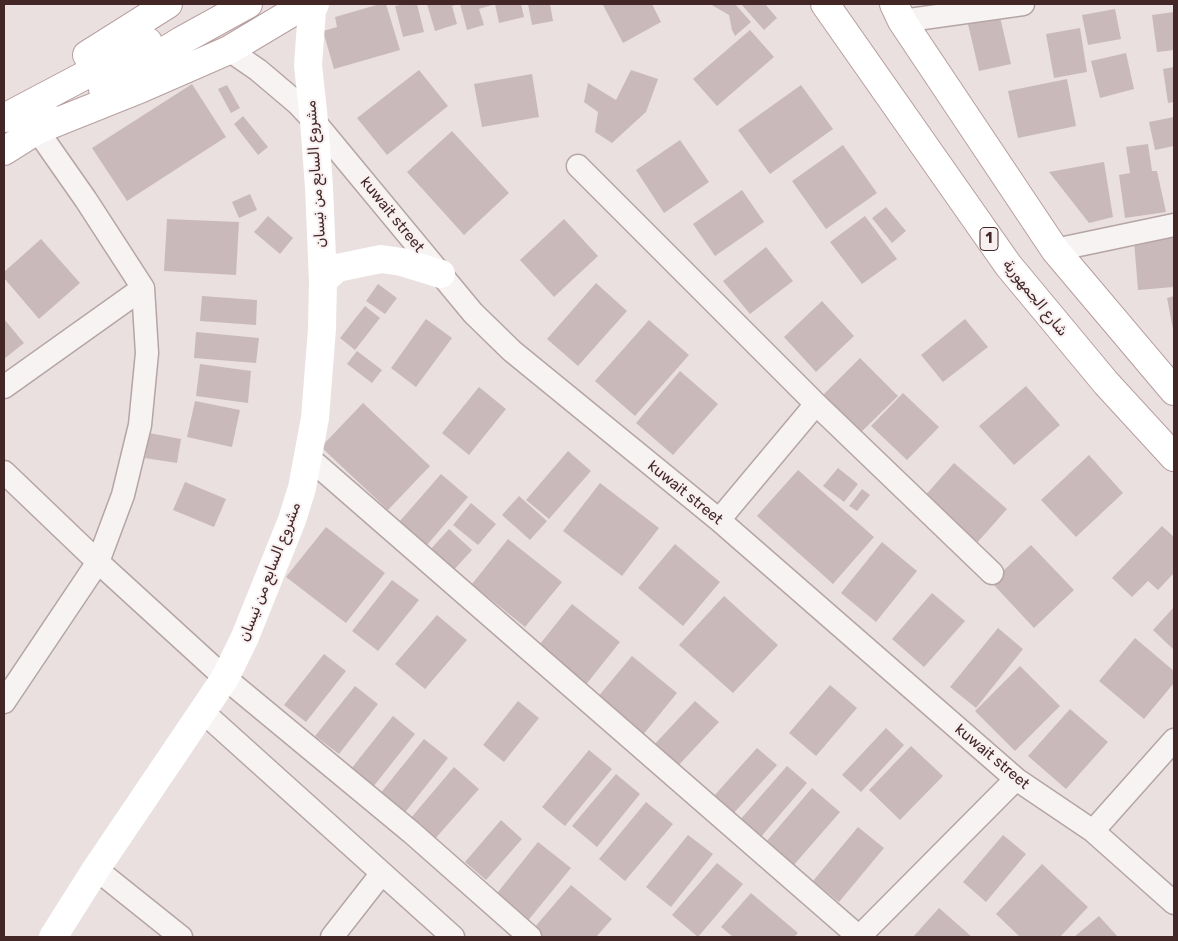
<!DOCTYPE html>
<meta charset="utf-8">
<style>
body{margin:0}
#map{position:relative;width:1178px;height:941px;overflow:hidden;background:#eae0e0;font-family:Rubik,sans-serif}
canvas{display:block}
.frame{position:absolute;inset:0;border:5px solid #432727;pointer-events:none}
</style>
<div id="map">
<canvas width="1178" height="941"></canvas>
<div class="frame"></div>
</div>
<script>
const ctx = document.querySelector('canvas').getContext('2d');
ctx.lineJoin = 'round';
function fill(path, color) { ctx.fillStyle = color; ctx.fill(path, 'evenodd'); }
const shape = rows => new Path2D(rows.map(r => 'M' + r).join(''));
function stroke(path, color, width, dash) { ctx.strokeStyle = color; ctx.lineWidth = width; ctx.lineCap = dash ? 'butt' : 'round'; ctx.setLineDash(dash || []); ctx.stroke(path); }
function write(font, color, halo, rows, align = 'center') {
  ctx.font = font + ' Rubik,"Noto Sans Arabic",sans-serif'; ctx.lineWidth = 4; ctx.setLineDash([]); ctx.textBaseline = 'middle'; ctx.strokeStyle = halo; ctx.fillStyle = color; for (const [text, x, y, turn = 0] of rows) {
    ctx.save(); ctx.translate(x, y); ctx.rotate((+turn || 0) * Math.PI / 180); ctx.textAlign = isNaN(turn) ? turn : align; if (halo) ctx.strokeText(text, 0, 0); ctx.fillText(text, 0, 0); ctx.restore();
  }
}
fill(shape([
 [380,4,386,4,400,50,334,69,323,31,337,27,335,17],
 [406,4,417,4,424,32,403,37,395,6],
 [427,4,459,4,452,6,457,24,435,31],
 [460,4,492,4,492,5,479,9,484,25,467,30],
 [495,4,521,4,524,17,499,23],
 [528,4,550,4,553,21,532,25],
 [605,4,652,4,661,22,623,43,603,5],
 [710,4,735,4,751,22,735,36,732,30,729,15],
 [741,4,765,4,777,18,764,30],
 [1115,9,1121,39,1088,45,1082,15],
 [1174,12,1174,50,1157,52,1152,15],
 [1000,17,1011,64,979,71,968,24],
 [1080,28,1087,72,1054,78,1046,34],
 [750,30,774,57,717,106,693,79],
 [1126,53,1134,89,1100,98,1091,61],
 [1174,67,1174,102,1168,103,1163,69],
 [419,70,448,106,387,155,357,118],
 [631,70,658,79,646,112,612,143,595,132,598,112,584,102,588,83,616,100],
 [532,74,539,117,482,127,474,84],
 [1067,79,1076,126,1018,138,1008,91],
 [192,84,226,137,127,201,92,148],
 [227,85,240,108,231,113,218,89],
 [801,85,833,129,770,174,738,130],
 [243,116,268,147,258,155,234,124],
 [1174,117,1174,146,1155,150,1149,122],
 [452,131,509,193,464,235,407,172],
 [680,140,709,182,664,213,636,170],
 [1148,144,1152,171,1157,171,1166,212,1125,218,1119,175,1130,173,1126,147],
 [843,145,877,193,826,229,792,181],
 [1104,162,1113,217,1089,223,1049,172],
 [742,190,764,222,715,256,693,224],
 [250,194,257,210,239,218,232,202],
 [886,207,906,231,892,243,872,218],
 [268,216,293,238,280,254,254,232],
 [865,216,897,259,862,284,830,242],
 [167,219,239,222,236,275,164,271],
 [564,219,598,256,554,297,520,260],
 [1174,237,1174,287,1138,290,1134,241],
 [41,239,80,283,39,319,4,278,4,272],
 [766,247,793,281,750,314,723,281],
 [596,283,627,311,578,366,547,339],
 [378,284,397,298,385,314,366,301],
 [202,296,257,300,256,325,200,321],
 [1174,296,1174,329,1173,329,1167,298],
 [822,301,854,336,816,372,784,337],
 [365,306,380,318,355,350,340,338],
 [4,319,24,343,4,359],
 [426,319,452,338,416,387,391,368],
 [965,319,988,347,943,382,921,355],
 [649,320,689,355,635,416,595,381],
 [196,332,259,338,256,363,194,358],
 [357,351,382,370,372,383,347,364],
 [860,358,898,396,855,438,818,400],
 [200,364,251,371,248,403,196,396],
 [680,371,718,404,673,455,636,423],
 [1026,386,1060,425,1014,465,979,426],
 [479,387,506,409,469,455,442,433],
 [903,393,939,427,907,460,871,426],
 [195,401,240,410,232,447,187,437],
 [363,403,430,466,388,510,321,447],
 [149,433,181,439,177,463,145,458],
 [568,451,591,471,549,519,526,500],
 [1089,455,1123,493,1076,537,1041,500],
 [954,463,1007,509,976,544,923,498],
 [838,468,858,484,844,502,823,486],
 [798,470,874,537,833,584,757,516],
 [441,474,468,497,427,545,400,521],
 [185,482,226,499,214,527,173,510],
 [600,483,659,528,622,576,563,531],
 [862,489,870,495,857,511,849,506],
 [519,496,547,521,530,540,502,515],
 [471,503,496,524,478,545,453,525],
 [1162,526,1174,537,1174,573,1158,590,1148,581,1132,597,1112,578],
 [326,527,385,573,346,623,286,577],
 [449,529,472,550,452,572,429,551],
 [508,539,562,582,525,627,472,584],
 [882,542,917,571,876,622,841,593],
 [675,544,720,582,683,626,638,588],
 [1031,545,1074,590,1034,628,991,582],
 [392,580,419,600,378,651,352,631],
 [932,593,965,621,924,667,892,639],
 [724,596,778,645,733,693,679,645],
 [572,604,620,642,584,687,536,649],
 [1174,607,1174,650,1153,630],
 [437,615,467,640,425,689,395,664],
 [998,628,1023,649,976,708,950,687],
 [1135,638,1174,671,1174,683,1144,719,1099,681],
 [324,654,346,671,306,722,284,705],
 [632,656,677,693,642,736,597,698],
 [1020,666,1060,706,1015,751,975,711],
 [830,685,857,708,816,756,789,733],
 [355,686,378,704,339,754,315,736],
 [518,701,539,718,504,762,483,745],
 [695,701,719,722,676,768,653,746],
 [1070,709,1108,742,1066,789,1028,756],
 [393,716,415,734,373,787,351,769],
 [886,728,904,745,861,792,842,775],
 [424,739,448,758,403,815,379,795],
 [911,746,943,776,900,820,869,790],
 [757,748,777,765,733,814,713,797],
 [589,750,612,769,565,826,542,807],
 [787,766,807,783,760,838,739,821],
 [454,767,479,789,434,840,410,819],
 [616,774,640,794,597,847,572,826],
 [812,788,840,812,793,866,766,842],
 [646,802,673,824,625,881,599,859],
 [501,820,522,839,486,880,465,862],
 [858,827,884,848,839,902,813,881],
 [688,835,713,854,671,907,646,887],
 [1003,835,1026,854,986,902,963,882],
 [538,842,571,868,526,923,494,897],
 [717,863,743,884,698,937,672,915],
 [1042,864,1088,907,1060,937,1020,937,996,914],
 [571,885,612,919,596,937,543,937,533,929],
 [751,893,798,933,794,937,733,937,721,927],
 [939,908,972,937,913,937],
 [1099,916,1118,937,1074,937]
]), '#cab9ba');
const minor = shape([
 [902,21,1023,4],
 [229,50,258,70,297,103,314,121,473,313,512,351,719,520,1016,779,1093,831,1174,903],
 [578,166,816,404,992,573],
 [1055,250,1174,225],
 [4,387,143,288],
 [308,457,859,937],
 [4,472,98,562,225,678,411,832,530,937],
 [719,520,816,404],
 [4,702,98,562,123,495,140,425,147,353,143,288,86,200,37,130],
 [202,711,453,937],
 [1093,831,1174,740],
 [96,869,181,937],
 [332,937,382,873],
 [859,937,1016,779]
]);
const primary = shape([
 [825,4,1008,265,1106,383,1174,457],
 [894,4,902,21,1055,250,1174,391],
 [87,55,168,4],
 [103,89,181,41,248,4],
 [4,118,148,42],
 [37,130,142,88,229,50,306,4],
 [4,151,53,120]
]);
stroke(minor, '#b5a5a5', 25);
stroke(primary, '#b79e9f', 30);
stroke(minor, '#f8f3f3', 22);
stroke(shape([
 [323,281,337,268,381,259,402,262,441,274],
 [53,937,96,869,225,678,245,637,292,520,302,488,315,418,322,329,323,281,319,187,314,121,308,65,312,10,315,4]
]), '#fff', 28);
stroke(primary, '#fff', 28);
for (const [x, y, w] of [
 [989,239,18]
]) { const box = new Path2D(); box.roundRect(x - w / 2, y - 11.5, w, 23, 4); ctx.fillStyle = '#f7eff0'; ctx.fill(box); stroke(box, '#432727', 1); }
write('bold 14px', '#432727', null, [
 ["1",989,239]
]);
write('15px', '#432727', '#f7eff0', [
 ["مشروع السابع من نيسان",316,174,-94],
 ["kuwait street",392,215,51],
 ["شارع الجمهورية",1035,298,51],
 ["kuwait street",685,493,39],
 ["مشروع السابع من نيسان",270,572,-69],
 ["kuwait street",992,757,40]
]);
</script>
